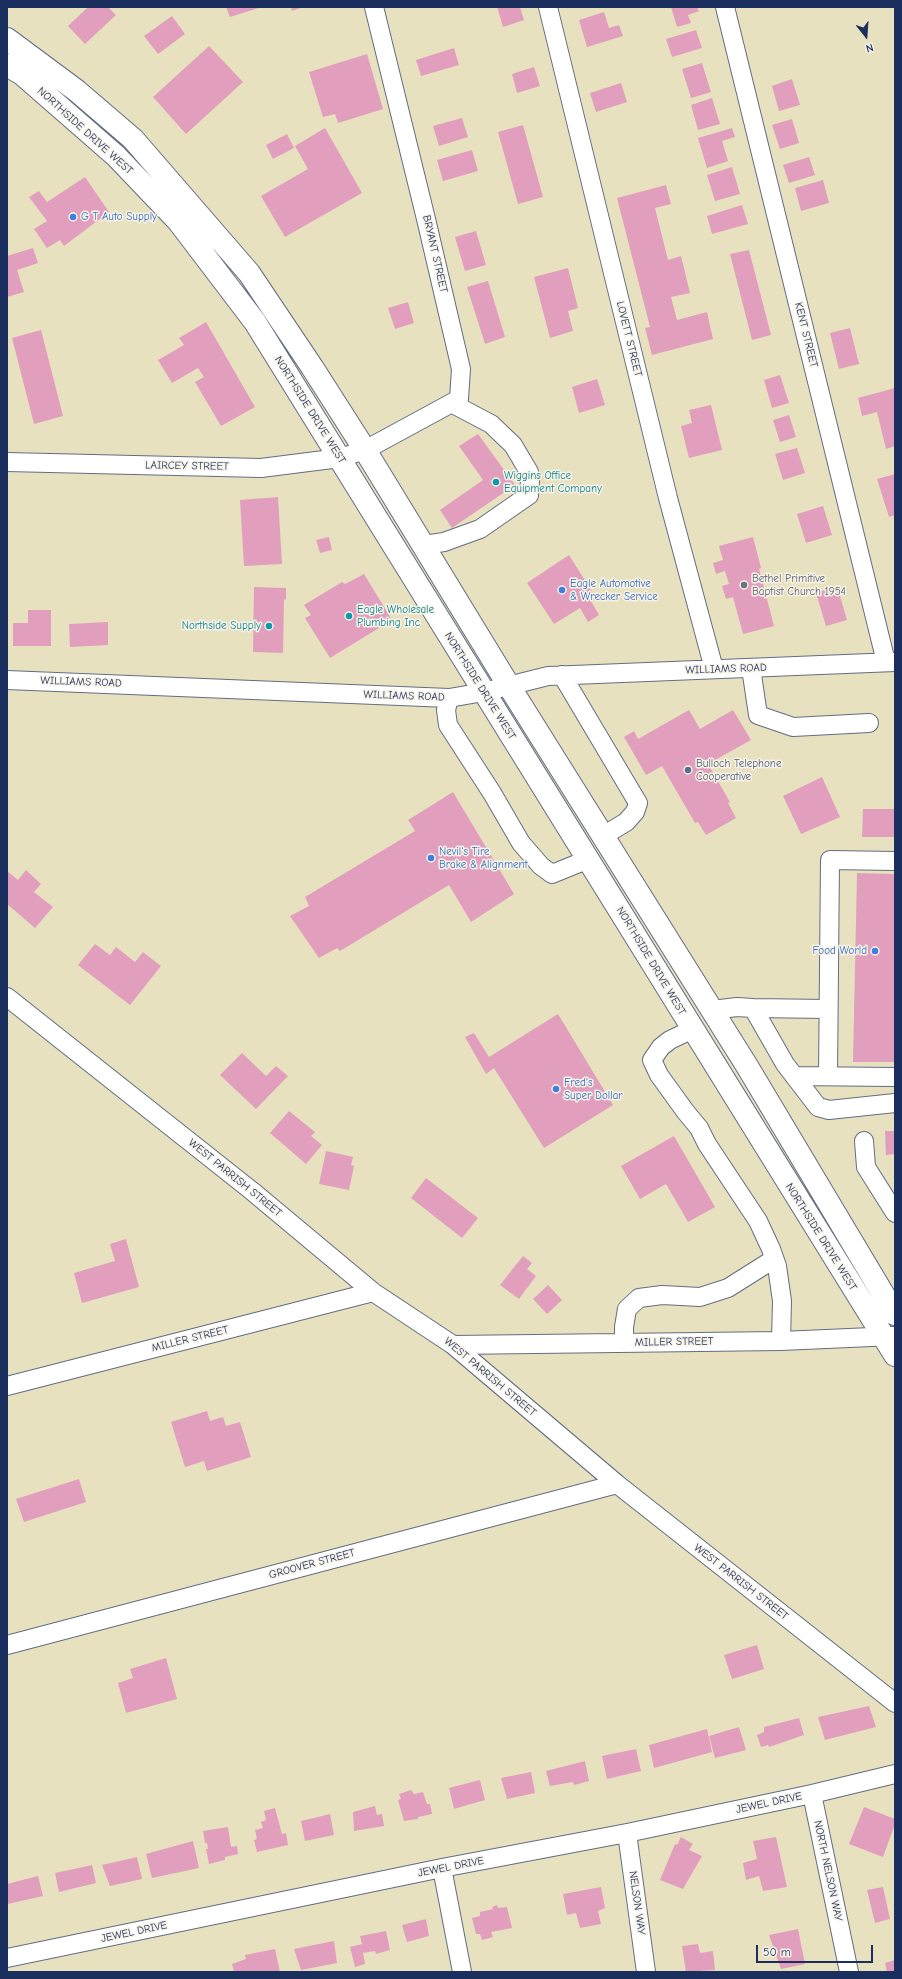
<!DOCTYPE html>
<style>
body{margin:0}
#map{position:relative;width:902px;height:1979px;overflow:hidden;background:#e8e1c0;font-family:"Comic Neue",sans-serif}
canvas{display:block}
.frame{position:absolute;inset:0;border:8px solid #1b2f5e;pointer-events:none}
.north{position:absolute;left:846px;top:16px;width:40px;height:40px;-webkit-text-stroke:3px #f7f3e8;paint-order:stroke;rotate:163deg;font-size:11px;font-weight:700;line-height:16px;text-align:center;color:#1b2f5e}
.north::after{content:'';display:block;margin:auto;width:14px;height:18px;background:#1b2f5e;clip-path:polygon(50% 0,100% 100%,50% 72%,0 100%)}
.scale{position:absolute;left:756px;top:1945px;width:117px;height:18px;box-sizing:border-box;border:2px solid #1b2f5e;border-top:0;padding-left:5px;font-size:12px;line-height:14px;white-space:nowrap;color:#1b2f5e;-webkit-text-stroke:3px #f7f3e8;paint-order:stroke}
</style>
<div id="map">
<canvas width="902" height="1979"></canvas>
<div class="frame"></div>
<div class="north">N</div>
<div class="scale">50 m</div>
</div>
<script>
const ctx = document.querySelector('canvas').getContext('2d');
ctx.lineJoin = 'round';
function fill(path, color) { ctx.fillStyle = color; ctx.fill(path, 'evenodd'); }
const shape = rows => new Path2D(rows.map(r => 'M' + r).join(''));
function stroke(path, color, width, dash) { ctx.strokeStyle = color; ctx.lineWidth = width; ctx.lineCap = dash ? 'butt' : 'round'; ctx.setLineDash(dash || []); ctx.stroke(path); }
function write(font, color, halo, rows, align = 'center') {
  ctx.font = font + ' "Comic Neue",sans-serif'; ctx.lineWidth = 3; ctx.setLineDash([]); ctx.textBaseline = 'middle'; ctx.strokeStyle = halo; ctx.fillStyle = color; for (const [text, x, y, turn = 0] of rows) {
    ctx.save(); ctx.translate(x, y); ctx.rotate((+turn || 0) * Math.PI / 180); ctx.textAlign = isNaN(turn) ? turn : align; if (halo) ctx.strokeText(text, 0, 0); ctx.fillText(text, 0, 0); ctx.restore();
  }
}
fill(shape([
 [88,7,108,7,116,15,85,44,68,26],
 [226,7,262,7,230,17],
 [291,7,303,7,292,11],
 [497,7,520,7,524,20,503,27],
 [671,7,697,7,699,11,688,15,691,23,677,27],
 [604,12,609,28,619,25,623,36,587,47,579,20],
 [172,16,185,34,158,54,144,36],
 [696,30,702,48,672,57,666,39],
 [209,46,243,82,186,134,153,97],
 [454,48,459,65,421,76,416,60],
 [367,54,383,109,338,123,335,114,323,117,309,72],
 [702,63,711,92,691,98,682,69],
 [534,67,540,86,517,93,512,74],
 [792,79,800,105,779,111,772,86],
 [621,83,627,102,596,112,590,93],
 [712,98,720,124,698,130,691,105],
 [462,118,468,137,439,146,433,126],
 [792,119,799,143,780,149,772,125],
 [523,125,543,197,518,204,498,132],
 [325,128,362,193,285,237,261,196,308,169,295,146],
 [732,128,735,137,722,141,728,161,707,168,698,138],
 [287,134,294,148,273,159,266,145],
 [472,150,478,171,443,181,437,160],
 [809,157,815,175,789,183,783,165],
 [732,167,740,194,715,201,707,175],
 [85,177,109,212,64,246,60,240,47,248,34,229,47,221,29,197,39,191,47,202],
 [823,180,829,203,801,211,795,188],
 [666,185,671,204,655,208,668,260,681,256,690,293,671,297,677,320,707,312,713,339,652,355,645,328,650,327,617,198],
 [742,205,748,224,712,234,707,216],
 [476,231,486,265,465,271,455,237],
 [33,248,38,263,17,270,24,292,7,297,7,256],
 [749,250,771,335,752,340,730,254],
 [568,268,578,308,568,311,573,331,550,338,534,277],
 [488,281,505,337,485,344,467,287],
 [408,302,414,323,395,329,388,308],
 [206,322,255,407,221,426,195,382,204,377,198,368,172,383,158,360,184,345,179,338],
 [850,328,859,364,839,369,830,333],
 [41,330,63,416,34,424,12,338],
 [780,375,789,403,772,408,764,380],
 [597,379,605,405,579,413,572,387],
 [895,388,895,446,886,449,877,412,862,416,858,398],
 [711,405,722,450,689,458,681,426,692,423,689,410],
 [789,415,796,437,780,442,773,420],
 [478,434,515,485,452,528,440,510,483,480,459,446],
 [797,448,805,473,783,480,775,454],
 [895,474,895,515,889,517,877,479],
 [278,497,282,564,244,566,240,500],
 [823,506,832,535,806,543,797,514],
 [329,537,332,550,320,553,316,540],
 [753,537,761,568,759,569,774,626,743,634,733,597,726,599,722,586,729,584,725,571,716,574,713,563,723,560,719,546],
 [569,555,596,598,591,601,599,615,588,622,580,608,554,624,527,583],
 [364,574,392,620,330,658,305,618,311,615,304,605,342,582,345,584],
 [837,586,847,620,826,626,816,593],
 [254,587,286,588,286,600,284,599,283,653,253,652],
 [28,610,51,610,51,646,13,646,13,623,28,623],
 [108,622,108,645,70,647,69,624],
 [689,710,700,729,733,710,751,740,708,764,730,802,728,803,736,818,706,835,698,822,695,823,662,766,646,775,624,737,634,731,638,739],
 [822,777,840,817,801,834,783,796],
 [453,792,514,894,471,922,449,885,340,951,337,948,319,958,290,916,309,906,305,897,415,831,408,820],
 [863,809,895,809,895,837,862,837],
 [26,870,41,884,34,892,53,907,35,928,7,904,7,871,18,880],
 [857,873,895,874,895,1062,853,1062],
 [95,944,110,955,116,947,135,962,143,952,161,966,130,1005,78,965],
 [558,1014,613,1105,544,1148,494,1068,486,1074,465,1037,474,1033,489,1057],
 [242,1053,266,1076,276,1066,288,1076,256,1109,220,1075],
 [289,1111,315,1132,311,1136,322,1145,306,1164,270,1133],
 [885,1131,895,1131,895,1154,886,1155],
 [674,1136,715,1207,688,1222,666,1184,640,1199,621,1166],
 [326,1151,353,1157,351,1165,354,1166,349,1190,319,1184],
 [426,1178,478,1218,462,1238,411,1198],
 [126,1239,139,1287,82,1303,74,1273,115,1261,110,1244],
 [523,1256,532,1263,527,1269,536,1276,519,1299,500,1285],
 [548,1285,562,1300,547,1314,533,1299],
 [207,1411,210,1421,223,1417,226,1426,240,1422,251,1457,207,1471,204,1461,185,1467,171,1422],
 [79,1479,86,1502,24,1522,16,1499],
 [757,1645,764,1669,732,1679,724,1655],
 [166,1658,177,1699,126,1713,118,1683,133,1678,130,1669],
 [869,1706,876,1727,825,1740,818,1717],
 [799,1718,804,1735,769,1747,768,1745,761,1747,757,1735,764,1732,764,1727],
 [739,1727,746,1750,715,1758,709,1736],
 [707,1729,712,1752,654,1768,649,1745],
 [636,1749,641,1771,607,1779,602,1756],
 [585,1761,589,1781,574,1785,573,1782,550,1786,546,1771],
 [531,1772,535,1793,507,1799,501,1778],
 [480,1780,485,1800,454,1809,449,1788],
 [411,1790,414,1794,423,1792,427,1804,430,1804,432,1814,418,1817,418,1819,404,1821,398,1800,401,1799,399,1794],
 [375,1806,377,1815,382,1814,384,1826,354,1831,353,1812],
 [864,1807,895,1819,895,1824,883,1857,849,1844],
 [275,1808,282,1834,286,1833,288,1845,257,1852,254,1840,257,1839,255,1830,263,1828,261,1822,266,1820,264,1811],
 [330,1814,334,1835,305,1841,301,1821],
 [228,1827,231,1847,237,1846,238,1854,225,1857,225,1860,209,1864,206,1849,208,1849,207,1843,205,1843,203,1831],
 [681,1837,693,1844,689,1850,702,1856,683,1889,660,1880,675,1844,677,1845],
 [776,1837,787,1887,763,1891,759,1876,746,1880,743,1863,757,1859,753,1841],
 [193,1841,199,1868,152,1878,146,1854],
 [137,1857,142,1879,110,1886,102,1865],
 [92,1865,96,1883,59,1892,55,1873],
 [38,1876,43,1896,8,1904,7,1884],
 [601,1887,605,1908,598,1911,601,1924,580,1928,576,1913,567,1915,563,1894],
 [883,1887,890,1919,875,1923,867,1890],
 [497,1905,498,1908,507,1907,512,1928,491,1932,493,1937,482,1940,480,1934,476,1934,472,1918,480,1916,480,1912,493,1909,492,1907],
 [426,1919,429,1936,407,1942,402,1925],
 [798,1929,805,1964,781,1969,769,1935],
 [386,1931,390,1950,376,1954,375,1951,363,1953,365,1964,355,1967,350,1947,362,1944,360,1936],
 [334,1941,337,1963,301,1970,294,1949],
 [698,1944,700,1953,713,1951,715,1970,686,1972,682,1946],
 [275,1949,280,1972,234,1972,232,1964,246,1959,245,1955],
 [895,1960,895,1972,887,1972,885,1963]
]), '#e19fbd');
const minor = shape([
 [548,7,668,498,714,669],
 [725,7,886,662],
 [7,462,261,468,340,458,365,450,459,399,461,369,426,219,374,7],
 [424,545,444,542,480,529,529,495,530,481,529,472,513,445,491,424,453,404],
 [751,668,758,715,793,727,869,723],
 [562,675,638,803,635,812,626,822,603,836],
 [7,680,449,698,484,692,548,676,895,662],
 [449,698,446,710,448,725,492,793,521,843,541,866,552,874,589,859],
 [7,997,252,1191,373,1292,453,1345,617,1484,895,1703],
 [753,1008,828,1009],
 [712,1010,737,1007,753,1008,785,1064,818,1107,829,1110,895,1103],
 [693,1029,670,1040,661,1047,652,1060,659,1075,685,1111,699,1128,707,1144,758,1221,771,1249,777,1266,782,1301,781,1341],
 [794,1076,895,1077],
 [828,1076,830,860,895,861],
 [864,1141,866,1167,895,1213],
 [624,1343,624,1327,627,1309,639,1298,662,1295,700,1297,728,1288,774,1259],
 [453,1345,781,1341,894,1336],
 [7,1386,373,1292],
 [7,1645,617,1484],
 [812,1794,849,1972],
 [627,1833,646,1972],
 [442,1868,462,1972],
 [7,1958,442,1868,627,1833,812,1794,895,1774]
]);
const major = shape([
 [7,39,77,91,133,139,249,273,312,367,365,450,509,686,747,1066,895,1314],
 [7,65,22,74,116,156,179,222,255,322,895,1355]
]);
stroke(minor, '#636d80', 20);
stroke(major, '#636d80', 24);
stroke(minor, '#fff', 18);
stroke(major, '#fff', 22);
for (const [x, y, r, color] of [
 [73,217,4,"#3f7fe0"],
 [496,482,4,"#0f9aa8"],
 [744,585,4,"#6b7280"],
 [562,590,4,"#3f7fe0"],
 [349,616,4,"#0f9aa8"],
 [269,626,4,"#0f9aa8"],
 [688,770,4,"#5c6f8a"],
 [431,858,4,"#3f7fe0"],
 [875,951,4,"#3f7fe0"],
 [556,1089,4,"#3f7fe0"]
]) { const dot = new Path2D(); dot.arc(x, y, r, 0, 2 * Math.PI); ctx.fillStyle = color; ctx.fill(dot); stroke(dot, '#f7f3e8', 1.5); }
write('11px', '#1b2f5e', '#f7f3e8', [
 ["NORTHSIDE DRIVE WEST",85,131,42],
 ["BRYANT STREET",435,254,77],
 ["KENT STREET",806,335,76],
 ["LOVETT STREET",629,339,76],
 ["NORTHSIDE DRIVE WEST",310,410,58],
 ["LAIRCEY STREET",187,466,1],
 ["WILLIAMS ROAD",726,669,-2],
 ["WILLIAMS ROAD",81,682,2],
 ["NORTHSIDE DRIVE WEST",480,686,58],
 ["WILLIAMS ROAD",404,696,2],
 ["NORTHSIDE DRIVE WEST",651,961,59],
 ["WEST PARRISH STREET",235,1178,39],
 ["NORTHSIDE DRIVE WEST",821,1237,58],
 ["MILLER STREET",190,1339,-14],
 ["MILLER STREET",674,1342,-1],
 ["WEST PARRISH STREET",490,1377,40],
 ["GROOVER STREET",312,1564,-15],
 ["WEST PARRISH STREET",741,1582,38],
 ["JEWEL DRIVE",769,1803,-12],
 ["JEWEL DRIVE",451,1867,-11],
 ["NORTH NELSON WAY",828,1871,78],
 ["NELSON WAY",637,1903,82],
 ["JEWEL DRIVE",134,1932,-12]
]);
write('11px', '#366cbe', '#f7f3e8', [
 ["G T Auto Supply",81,217],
 ["Eagle Automotive",570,584],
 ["& Wrecker Service",570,597],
 ["Nevil's Tire",439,852],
 ["Brake & Alignment",439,865],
 ["Food World",867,951,"right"],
 ["Fred's",564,1083],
 ["Super Dollar",564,1096]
], 'left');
write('11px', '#0d838f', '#f7f3e8', [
 ["Wiggins Office",504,476],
 ["Equipment Company",504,489],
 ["Eagle Wholesale",357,610],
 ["Plumbing Inc",357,623],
 ["Northside Supply",261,626,"right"]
], 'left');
write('11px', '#5b616d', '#f7f3e8', [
 ["Bethel Primitive",752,579],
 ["Baptist Church 1954",752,592]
], 'left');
write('11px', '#4e5e75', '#f7f3e8', [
 ["Bulloch Telephone",696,764],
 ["Cooperative",696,777]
], 'left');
</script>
